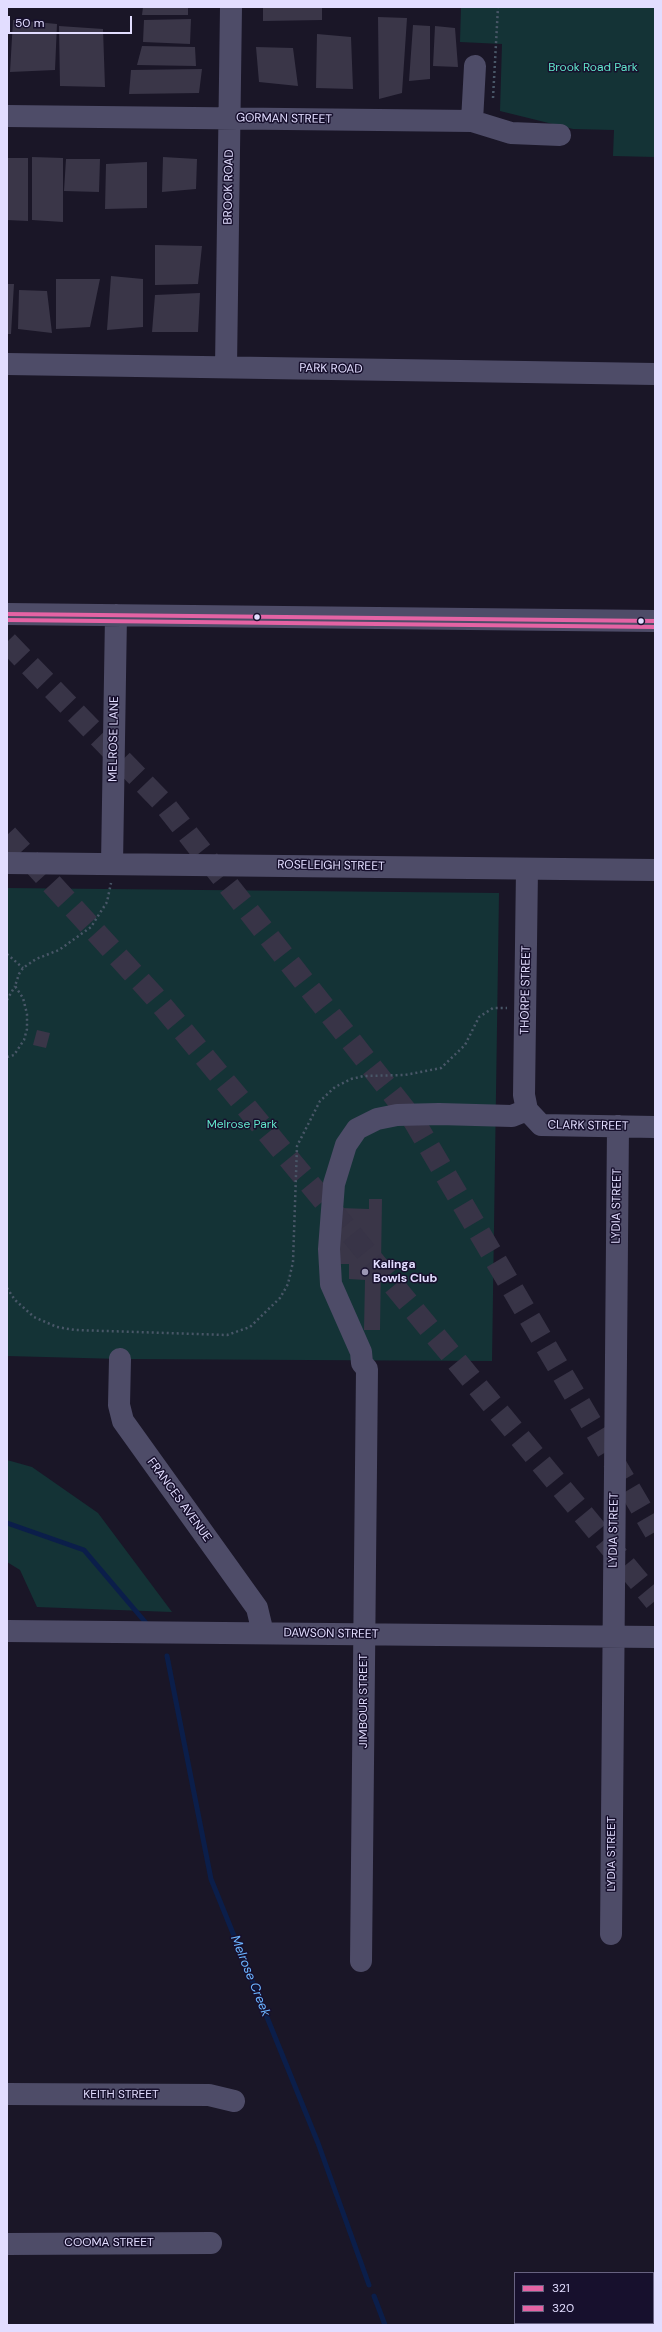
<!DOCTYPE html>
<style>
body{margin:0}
#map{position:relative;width:662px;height:2332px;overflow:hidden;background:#1a1627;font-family:"DM Sans",sans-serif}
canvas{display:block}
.frame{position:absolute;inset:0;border:8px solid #e2ddff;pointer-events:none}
.legend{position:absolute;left:514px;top:2272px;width:140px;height:52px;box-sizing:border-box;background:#17102d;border:1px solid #686281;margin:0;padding:5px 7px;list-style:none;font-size:12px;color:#e2ddff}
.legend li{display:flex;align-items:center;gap:8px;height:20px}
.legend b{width:20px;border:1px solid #686281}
.scale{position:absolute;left:8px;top:16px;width:124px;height:18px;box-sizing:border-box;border:2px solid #e2ddff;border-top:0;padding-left:5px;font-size:12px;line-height:14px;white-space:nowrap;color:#e2ddff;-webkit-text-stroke:3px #17102d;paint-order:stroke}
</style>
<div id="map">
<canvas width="662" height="2332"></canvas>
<div class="frame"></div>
<ul class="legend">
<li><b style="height:5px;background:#e463a4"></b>321</li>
<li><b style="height:5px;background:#e463a4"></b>320</li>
</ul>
<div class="scale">50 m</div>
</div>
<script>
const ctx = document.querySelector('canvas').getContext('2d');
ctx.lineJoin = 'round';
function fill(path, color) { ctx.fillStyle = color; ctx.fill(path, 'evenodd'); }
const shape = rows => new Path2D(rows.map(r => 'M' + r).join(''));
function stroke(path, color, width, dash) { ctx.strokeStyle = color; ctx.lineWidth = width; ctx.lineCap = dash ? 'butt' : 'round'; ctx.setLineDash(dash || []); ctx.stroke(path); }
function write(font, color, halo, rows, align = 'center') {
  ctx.font = font + ' "DM Sans",sans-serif'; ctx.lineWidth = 3; ctx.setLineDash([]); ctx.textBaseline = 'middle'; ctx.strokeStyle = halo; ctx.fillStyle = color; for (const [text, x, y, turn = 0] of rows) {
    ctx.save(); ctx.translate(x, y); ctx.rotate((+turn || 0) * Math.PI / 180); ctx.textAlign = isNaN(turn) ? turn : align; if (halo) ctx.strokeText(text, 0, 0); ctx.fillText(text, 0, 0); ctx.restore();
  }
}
fill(shape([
 [461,7,655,7,655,157,613,156,614,130,573,129,500,111,502,44,460,42],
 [7,888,499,893,492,1361,120,1359,7,1356],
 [7,1460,32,1467,98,1513,172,1612,37,1607,20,1570,7,1562]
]), '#143336');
stroke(shape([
 [7,1523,84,1550,146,1623],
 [167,1656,211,1879,318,2143,369,2285],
 [374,2296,385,2325]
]), '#0b1e4a', 5);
fill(shape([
 [143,7,188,7,188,15,142,15],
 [263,7,322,7,322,20,263,21],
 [378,17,407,18,402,93,379,99],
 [191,19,190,44,143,42,144,20],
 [13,20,57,24,55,70,10,72],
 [413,25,430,26,430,79,409,81],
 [59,26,103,29,105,87,60,86],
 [435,26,455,28,458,67,433,66],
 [317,34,351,37,353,89,316,88],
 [142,46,195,47,196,66,137,65],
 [256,47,293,48,298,86,259,82],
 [202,69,199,93,129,94,131,70],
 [32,157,63,158,63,222,32,220],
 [163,157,197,159,196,189,162,192],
 [7,158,28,158,28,221,7,220],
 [66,159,100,159,99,192,64,191],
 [147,162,147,208,105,209,106,164],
 [155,245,202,246,198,284,155,285],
 [111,276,143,279,143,327,107,330],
 [56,279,100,279,90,327,56,329],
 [7,284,14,284,11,334,7,334],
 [19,290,47,291,52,333,18,329],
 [200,293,198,332,152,332,155,295],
 [37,1030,50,1033,46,1048,33,1045],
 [369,1199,382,1199,380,1330,364,1330,365,1280,349,1279,349,1264,339,1264,340,1208,369,1209]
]), '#3a3648');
stroke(shape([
 [7,642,165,805,414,1121,655,1532],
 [7,835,155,997,655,1601]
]), '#383447', 22, [22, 11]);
stroke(shape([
 [493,98,498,7],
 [7,954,23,968],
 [7,1000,15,986],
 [7,1057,14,1055,24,1040,27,1029,27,1014,23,998,15,986,19,974,23,968,36,959,59,950,91,927,107,902,111,883],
 [7,1288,15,1300,34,1317,57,1327,75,1330,227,1335,250,1327,280,1298,288,1284,293,1262,297,1146,320,1101,335,1087,351,1079,364,1076,405,1075,441,1068,465,1045,479,1017,493,1008,507,1008]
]), '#495768', 2.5, [2, 3]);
stroke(shape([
 [7,116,472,121,511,133,560,135],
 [472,121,475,66],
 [7,364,655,374],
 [226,367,231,7],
 [7,614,655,621],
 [7,863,655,870],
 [112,864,116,615],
 [527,1110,524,1095,527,869],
 [527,1110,541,1125,655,1127],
 [120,1359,119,1405,123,1421,257,1608,263,1633],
 [7,1631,655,1637],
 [611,1934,618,1126],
 [361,1961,367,1369,362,1363,361,1352,331,1284,329,1249,334,1184,346,1145,357,1129,377,1119,397,1115,439,1114,512,1116,527,1110],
 [7,2094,209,2095,234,2101],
 [7,2244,211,2243],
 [653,2293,655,2291],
 [622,2325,624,2323]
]), '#4e4c68', 22);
stroke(shape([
 [7,614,655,621]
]), '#e463a4', 4);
stroke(shape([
 [7,620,655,627]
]), '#e463a4', 4);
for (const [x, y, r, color] of [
 [257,617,3.5,"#e2ddff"],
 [641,621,3.5,"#e2ddff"],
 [365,1272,4,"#9c97b3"]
]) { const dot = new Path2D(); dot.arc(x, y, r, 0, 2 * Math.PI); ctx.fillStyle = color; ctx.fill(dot); stroke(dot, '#17102d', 1.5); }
write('12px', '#61e6cb', '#17102d', [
 ["Brook Road Park",593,68],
 ["Melrose Park",242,1125]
]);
write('12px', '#e2ddff', '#17102d', [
 ["GORMAN STREET",284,119,1],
 ["BROOK ROAD",229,187,-89],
 ["PARK ROAD",331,369,1],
 ["MELROSE LANE",114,739,-89],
 ["ROSELEIGH STREET",331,866,1],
 ["THORPE STREET",526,990,-89],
 ["CLARK STREET",588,1126,1],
 ["LYDIA STREET",617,1206,-89],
 ["FRANCES AVENUE",179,1500,54],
 ["LYDIA STREET",614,1530,-89],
 ["DAWSON STREET",331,1634,1],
 ["JIMBOUR STREET",364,1701,-90],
 ["LYDIA STREET",612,1854,-90],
 ["KEITH STREET",121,2095],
 ["COOMA STREET",109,2243]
]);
write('bold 12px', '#e2ddff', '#17102d', [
 ["Kalinga",373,1265],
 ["Bowls Club",373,1279]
], 'left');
write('italic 13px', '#6bb4ff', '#17102d', [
 ["Melrose Creek",250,1976,68]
]);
</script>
